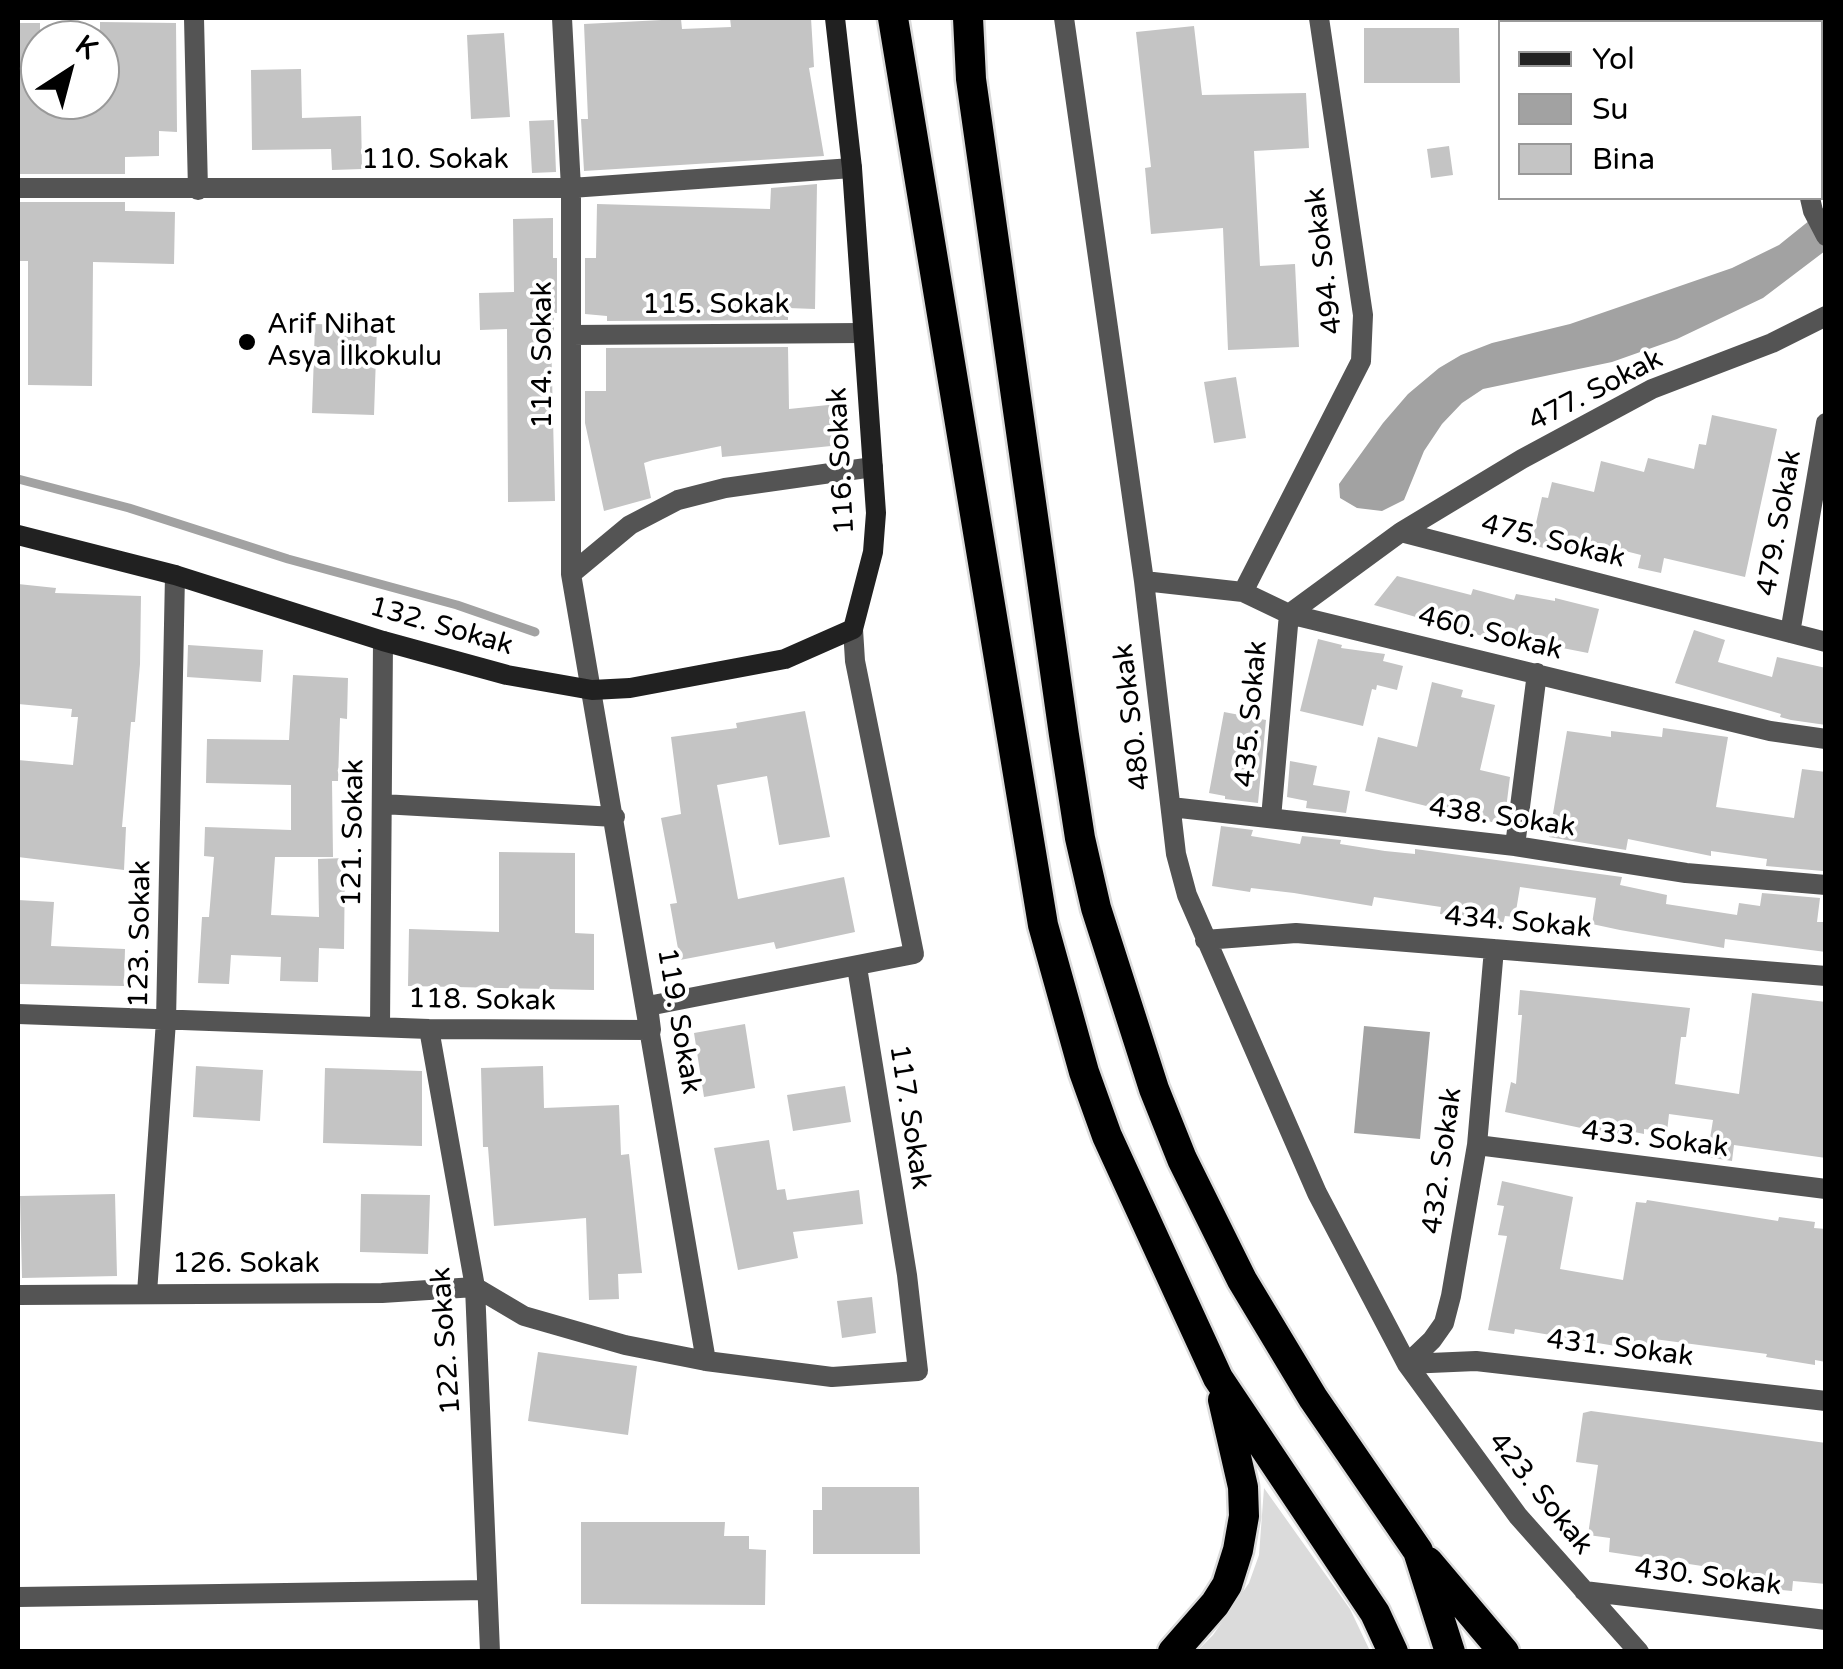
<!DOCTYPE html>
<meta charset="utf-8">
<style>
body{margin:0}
#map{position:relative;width:1843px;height:1669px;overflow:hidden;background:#fff;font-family:"Varela Round",sans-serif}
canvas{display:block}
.frame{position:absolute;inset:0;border:20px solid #000;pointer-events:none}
.legend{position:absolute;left:1498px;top:20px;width:325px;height:180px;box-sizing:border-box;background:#fff;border:2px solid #999;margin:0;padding:12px 18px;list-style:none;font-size:30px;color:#000}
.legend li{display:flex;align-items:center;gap:20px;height:50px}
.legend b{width:50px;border:2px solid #999}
.north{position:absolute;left:20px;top:20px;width:100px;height:100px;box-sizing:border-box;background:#fff;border:2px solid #999;border-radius:50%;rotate:36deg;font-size:28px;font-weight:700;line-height:40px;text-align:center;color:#000}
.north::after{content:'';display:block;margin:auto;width:35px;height:45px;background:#000;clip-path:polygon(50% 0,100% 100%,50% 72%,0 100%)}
</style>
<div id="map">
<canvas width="1843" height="1669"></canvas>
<div class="frame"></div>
<ul class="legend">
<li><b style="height:12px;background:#212121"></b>Yol</li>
<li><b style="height:28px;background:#a2a2a2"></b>Su</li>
<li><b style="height:28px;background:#c4c4c4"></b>Bina</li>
</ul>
<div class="north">K</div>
</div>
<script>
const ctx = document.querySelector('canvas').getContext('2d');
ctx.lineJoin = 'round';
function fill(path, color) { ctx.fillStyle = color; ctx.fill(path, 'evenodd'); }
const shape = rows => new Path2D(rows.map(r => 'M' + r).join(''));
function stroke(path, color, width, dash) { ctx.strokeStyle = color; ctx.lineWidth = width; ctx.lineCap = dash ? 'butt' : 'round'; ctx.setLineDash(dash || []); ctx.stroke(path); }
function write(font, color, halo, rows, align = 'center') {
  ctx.font = font + ' "Varela Round",sans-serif'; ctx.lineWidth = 8; ctx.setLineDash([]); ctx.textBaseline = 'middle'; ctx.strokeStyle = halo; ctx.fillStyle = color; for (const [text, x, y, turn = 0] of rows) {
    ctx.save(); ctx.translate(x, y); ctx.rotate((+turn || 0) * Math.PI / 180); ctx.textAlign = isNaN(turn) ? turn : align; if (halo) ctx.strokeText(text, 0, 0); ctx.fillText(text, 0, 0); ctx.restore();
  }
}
fill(shape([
 [1264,1488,1350,1609,1370,1651,1197,1651,1213,1635,1249,1583,1259,1555]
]), '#dbdbdb');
fill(shape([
 [1825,208,1825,251,1763,298,1677,339,1612,362,1483,389,1462,403,1442,424,1424,451,1404,500,1382,511,1357,508,1340,498,1339,484,1383,423,1408,394,1439,368,1461,355,1492,343,1570,324,1732,268,1779,245],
 [1364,1026,1430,1032,1420,1139,1354,1133]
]), '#a2a2a2');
stroke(shape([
 [18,479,129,508,288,559,457,605,535,632]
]), '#a2a2a2', 9);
fill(shape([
 [730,18,811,18,814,67,809,68,824,156,584,171,581,119,588,119,584,24,681,19,682,29,731,27],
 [100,22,176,23,177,132,159,131,159,156,125,157,125,174,18,174,18,23,40,23,40,100,100,100],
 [1194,26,1202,95,1306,93,1309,148,1254,151,1260,266,1295,264,1299,347,1228,350,1223,228,1151,234,1145,168,1151,167,1136,32],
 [1364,28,1459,28,1460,83,1364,83],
 [504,33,510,117,471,119,467,35],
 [301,69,302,118,361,116,362,169,332,170,331,149,252,150,251,70],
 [554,120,556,172,532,173,529,121],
 [1449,146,1453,175,1431,178,1427,149],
 [817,184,815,309,788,308,788,320,607,321,607,316,585,314,585,258,596,258,597,204,770,209,771,188],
 [18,202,125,202,125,211,175,212,174,264,93,262,92,386,28,385,28,261,18,261],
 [553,218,553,258,557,258,557,313,554,313,554,335,551,335,555,501,508,502,507,329,480,330,479,293,514,292,513,219],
 [315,324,377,326,374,415,312,413],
 [788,347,789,409,838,404,841,445,722,457,721,446,653,460,644,463,651,498,604,511,585,423,585,391,606,391,606,348],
 [1236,377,1246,438,1214,443,1204,382],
 [1712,415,1777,429,1745,577,1664,558,1661,573,1638,568,1641,555,1578,539,1574,555,1531,545,1542,497,1548,498,1552,482,1594,492,1601,461,1644,472,1648,458,1694,469,1699,444,1706,445],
 [1397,576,1471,595,1473,589,1514,600,1516,594,1555,601,1555,598,1599,609,1588,653,1547,645,1545,654,1374,605],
 [18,584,56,588,55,593,141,596,140,664,135,722,131,722,122,827,126,827,124,870,18,857,18,760,73,765,78,717,71,717,72,709,18,704],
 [1694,630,1725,640,1718,662,1772,677,1777,657,1826,668,1826,725,1791,720,1780,717,1781,714,1675,683],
 [1318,639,1342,645,1341,648,1385,654,1383,661,1403,666,1397,690,1377,685,1376,690,1372,689,1363,726,1300,711],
 [188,645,263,650,261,682,187,677],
 [293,675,348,678,347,719,340,718,338,781,332,781,333,857,275,857,271,915,319,917,318,859,345,858,344,949,319,948,318,982,280,981,281,957,231,955,229,984,198,983,202,917,209,917,214,857,204,856,205,827,291,830,291,785,206,783,207,739,289,740],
 [1432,682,1463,690,1461,697,1495,705,1480,770,1510,777,1504,825,1365,791,1378,737,1417,747],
 [805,711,830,837,779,845,767,776,717,785,738,899,844,877,855,932,776,949,774,942,680,960,670,904,677,903,661,818,681,814,671,737,737,728,736,723],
 [1224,712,1266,720,1258,803,1225,799,1225,796,1209,793],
 [1663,728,1728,737,1716,807,1794,818,1802,769,1826,772,1823,871,1766,866,1767,859,1711,851,1711,856,1628,839,1626,850,1549,837,1567,731,1611,737,1611,731,1662,737],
 [1290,761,1317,766,1313,785,1350,791,1346,813,1306,808,1307,801,1287,797],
 [1221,826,1253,830,1251,836,1300,844,1302,836,1341,840,1340,844,1385,851,1415,854,1415,849,1622,877,1620,885,1667,895,1666,904,1737,915,1739,903,1760,906,1762,893,1820,898,1817,922,1826,922,1826,952,1725,939,1724,948,1620,930,1592,924,1596,898,1520,887,1515,917,1505,916,1503,924,1440,914,1441,907,1374,897,1372,906,1294,893,1251,888,1250,892,1212,886],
 [499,852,575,853,575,933,594,934,594,990,408,986,409,929,499,932],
 [18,900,54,902,51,946,125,949,124,986,18,984],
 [1520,990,1690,1008,1686,1037,1681,1037,1675,1084,1739,1094,1752,993,1826,1002,1826,1158,1734,1145,1732,1161,1707,1157,1713,1120,1669,1114,1667,1132,1644,1129,1644,1134,1630,1131,1628,1145,1599,1140,1600,1132,1505,1112,1511,1082,1516,1084,1522,1015,1518,1015],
 [745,1024,755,1088,704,1097,694,1033],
 [196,1066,263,1070,260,1121,193,1117],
 [543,1066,544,1108,619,1105,621,1155,629,1154,642,1273,618,1274,619,1299,589,1300,586,1218,494,1226,488,1147,483,1147,481,1068],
 [325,1068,422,1071,422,1146,323,1143],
 [845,1086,851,1122,793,1131,787,1095],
 [769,1140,777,1190,785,1189,787,1200,859,1190,863,1224,793,1232,798,1258,738,1270,714,1148],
 [1502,1181,1573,1197,1560,1269,1623,1280,1636,1202,1646,1203,1647,1200,1778,1221,1779,1217,1815,1222,1814,1228,1826,1229,1826,1362,1815,1360,1815,1365,1766,1357,1767,1354,1654,1339,1651,1352,1515,1329,1514,1334,1488,1330,1507,1236,1498,1235,1504,1206,1497,1205],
 [115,1194,117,1276,22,1278,20,1196],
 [361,1194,430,1195,428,1254,360,1252],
 [872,1297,876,1333,842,1338,837,1301],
 [538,1352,637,1366,628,1435,528,1421],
 [1591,1411,1826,1443,1826,1584,1793,1581,1792,1591,1721,1584,1722,1569,1609,1552,1610,1538,1588,1535,1598,1465,1576,1462,1583,1413],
 [822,1487,919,1487,920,1554,813,1554,813,1510,822,1510],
 [581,1522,725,1522,724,1536,749,1536,749,1549,766,1550,765,1605,581,1604]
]), '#c4c4c4');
const highway = shape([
 [893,18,1043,925,1084,1072,1107,1136,1218,1378,1375,1613,1393,1652],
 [968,18,971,79,1064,735,1080,838,1096,908,1154,1089,1182,1159,1242,1280,1313,1398,1418,1551,1450,1652],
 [1428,1562,1504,1652],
 [1173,1652,1215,1604,1227,1585,1238,1550,1244,1516,1243,1487,1223,1400]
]);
stroke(highway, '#dbdbdb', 35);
stroke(shape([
 [194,18,198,190],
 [562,18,571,188,571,574,706,1361],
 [1064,18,1144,581,1176,854,1187,895,1317,1193,1407,1364,1518,1516,1639,1652],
 [1802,18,1802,22],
 [18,188,571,188,852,168],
 [1810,198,1813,211,1826,236],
 [571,335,862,333],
 [1401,532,1522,459,1652,389,1772,343,1826,316],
 [571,574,630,525,678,500,725,488,873,467],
 [1144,581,1243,592,1289,614,1770,731,1826,739],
 [1243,592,1361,361,1363,315,1319,18],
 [1790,633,1826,423],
 [382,804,615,817],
 [1171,807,1515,846,1686,873,1826,885],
 [1271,818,1289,614,1401,532,1826,642],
 [1515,846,1537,673],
 [1205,940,1296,933,1826,976],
 [18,1014,429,1029,651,1030,648,1006,914,954,855,661,853,629],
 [380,1026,383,641],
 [429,1029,475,1287,490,1652],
 [1477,1145,1826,1189],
 [147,1293,166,1021,175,575],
 [18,1295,382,1293,475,1287,524,1316,625,1345,706,1361,832,1377,918,1371,907,1275,857,967],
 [1407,1364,1432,1340,1444,1323,1451,1296,1477,1145,1494,949],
 [1407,1364,1476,1361,1826,1401],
 [1584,1591,1826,1620],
 [18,1597,487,1590]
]), '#545454', 20);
stroke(shape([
 [18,535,175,575,383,641,507,675,592,690,630,688,785,659,853,629,873,552,876,513,852,168,835,18]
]), '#212121', 20);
stroke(highway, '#000', 30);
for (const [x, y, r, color] of [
 [247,342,10,"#000"]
]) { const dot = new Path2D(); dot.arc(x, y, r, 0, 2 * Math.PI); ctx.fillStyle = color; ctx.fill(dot); stroke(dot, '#fff', 4); }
write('28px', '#000', '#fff', [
 ["110. Sokak",435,161],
 ["494. Sokak",1325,261,-97],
 ["115. Sokak",716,306],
 ["114. Sokak",544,355,-90],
 ["477. Sokak",1596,391,-27],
 ["116. Sokak",842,461,-93],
 ["479. Sokak",1780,523,-80],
 ["475. Sokak",1553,542,14],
 ["132. Sokak",441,627,16],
 ["460. Sokak",1490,634,14],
 ["435. Sokak",1252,714,-85],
 ["480. Sokak",1133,717,-97],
 ["438. Sokak",1502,818,8],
 ["121. Sokak",354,833,-89],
 ["434. Sokak",1518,923,5],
 ["123. Sokak",141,934,-89],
 ["118. Sokak",482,1001,1],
 ["119. Sokak",678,1021,80],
 ["117. Sokak",909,1117,81],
 ["433. Sokak",1655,1140,7],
 ["432. Sokak",1443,1161,-82],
 ["126. Sokak",246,1265],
 ["122. Sokak",447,1341,-94],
 ["431. Sokak",1620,1349,7],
 ["423. Sokak",1540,1494,51],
 ["430. Sokak",1708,1578,7]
]);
write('28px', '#000', '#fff', [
 ["Arif Nihat",267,326],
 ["Asya İlkokulu",267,358]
], 'left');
</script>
